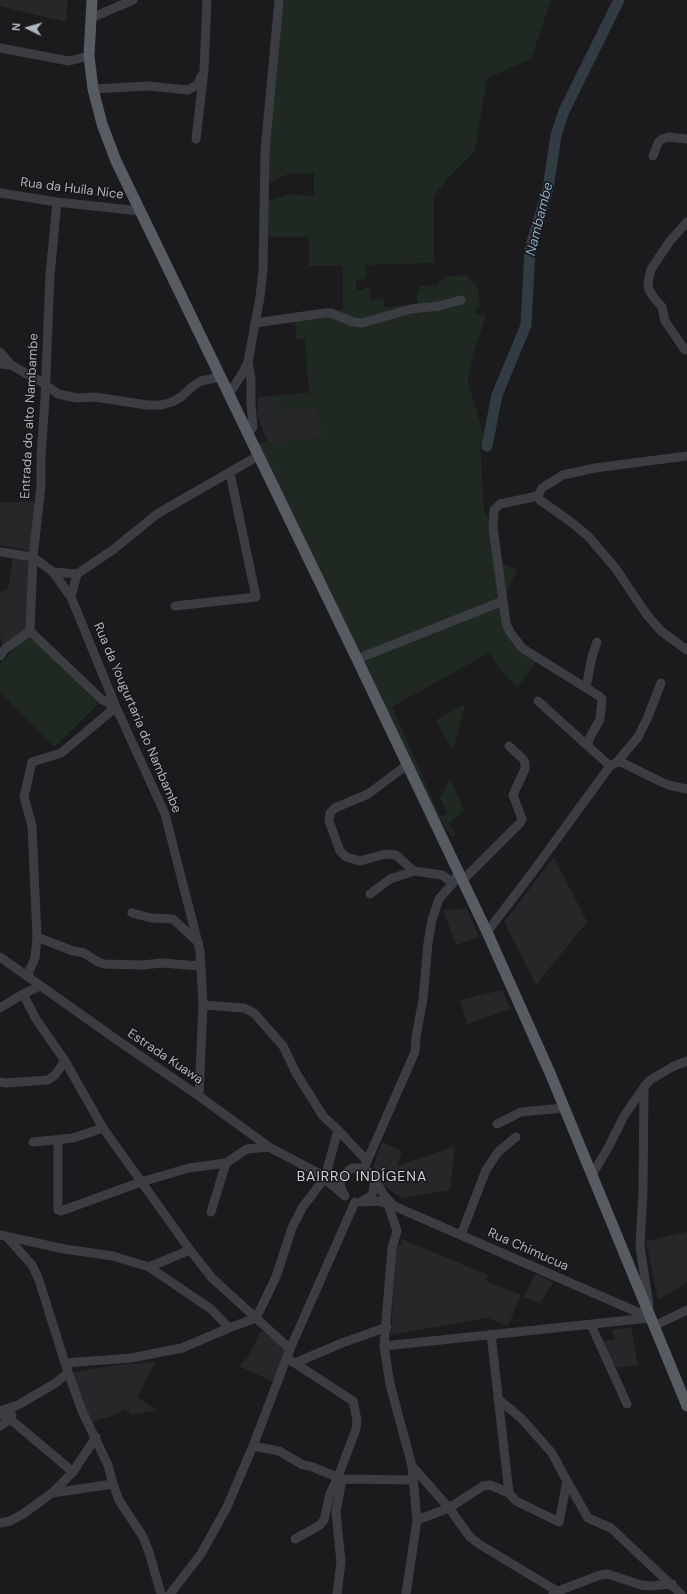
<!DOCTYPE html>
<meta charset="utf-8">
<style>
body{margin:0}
#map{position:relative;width:687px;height:1594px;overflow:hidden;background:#1b1b1d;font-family:"DM Sans",sans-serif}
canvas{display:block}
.north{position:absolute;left:8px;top:8px;width:40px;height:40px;-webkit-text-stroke:3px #161618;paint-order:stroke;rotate:275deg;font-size:11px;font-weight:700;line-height:16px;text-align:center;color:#adb4bd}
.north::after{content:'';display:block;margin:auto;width:14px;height:18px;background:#adb4bd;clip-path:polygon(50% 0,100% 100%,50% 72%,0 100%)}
</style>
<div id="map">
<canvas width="687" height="1594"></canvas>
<div class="north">N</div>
</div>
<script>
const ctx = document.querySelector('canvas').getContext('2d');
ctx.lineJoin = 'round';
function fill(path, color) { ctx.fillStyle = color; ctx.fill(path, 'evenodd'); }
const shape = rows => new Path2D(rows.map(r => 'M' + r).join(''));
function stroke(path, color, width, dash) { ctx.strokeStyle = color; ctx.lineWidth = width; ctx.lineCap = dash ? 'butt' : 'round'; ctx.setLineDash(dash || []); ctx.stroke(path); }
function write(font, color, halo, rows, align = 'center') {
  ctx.font = font + ' "DM Sans",sans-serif'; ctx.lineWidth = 3; ctx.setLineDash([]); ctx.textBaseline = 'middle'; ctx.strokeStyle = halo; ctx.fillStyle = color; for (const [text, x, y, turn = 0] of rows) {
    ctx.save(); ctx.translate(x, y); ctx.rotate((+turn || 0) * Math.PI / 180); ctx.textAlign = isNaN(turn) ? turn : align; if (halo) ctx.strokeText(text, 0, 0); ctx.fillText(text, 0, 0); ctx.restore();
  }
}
fill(shape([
 [0,0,68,0,66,22,0,6],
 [309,393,324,434,313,439,312,438,278,444,274,441,267,441,257,414,258,397],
 [36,501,30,551,0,545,0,503],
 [13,558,28,561,27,629,3,645,0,636,0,592,8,589],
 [554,857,587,922,536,985,504,922],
 [467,909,479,937,456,945,443,910],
 [502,990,511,1009,467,1024,460,1000],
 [382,1142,402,1151,397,1166,455,1146,450,1190,401,1198,383,1185,383,1183,390,1180,386,1170,379,1173,373,1167],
 [687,1232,687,1283,658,1300,646,1241],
 [402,1239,488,1275,486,1281,521,1295,508,1326,487,1318,391,1335,396,1245,401,1245],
 [535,1274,553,1282,540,1304,524,1297],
 [631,1327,638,1365,613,1368,603,1342,615,1339,612,1330],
 [261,1330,286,1350,273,1382,239,1366,248,1357],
 [156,1362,137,1397,156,1410,132,1415,124,1409,112,1416,91,1422,70,1373,115,1365]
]), '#27272a');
fill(shape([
 [279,0,551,0,531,59,487,78,475,151,447,179,434,196,434,263,365,265,365,279,356,279,357,290,364,290,364,287,370,288,371,300,384,299,384,307,417,304,417,295,419,293,420,286,434,285,434,288,447,276,466,275,478,287,480,305,473,313,486,316,473,355,468,382,484,437,480,445,484,508,494,534,498,561,517,570,503,601,506,623,522,648,510,643,536,662,517,688,499,668,490,652,392,707,440,816,448,814,440,798,450,778,464,811,449,823,455,834,452,836,438,817,258,444,267,441,274,441,278,444,312,438,313,439,324,434,314,408,307,411,307,408,294,408,293,414,276,413,277,402,272,401,269,398,258,397,309,393,305,339,296,339,295,314,343,310,343,266,309,266,309,237,264,237,264,202,289,194,314,196,314,173,288,174,264,186],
 [29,634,98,704,54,747,0,692,0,664],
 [463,705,465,706,465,707,454,746,451,748,436,720]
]), '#202921');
stroke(shape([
 [487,446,497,395,526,325,530,249,548,189,556,135,564,111,619,0]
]), '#303c42', 11);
stroke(shape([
 [91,18,133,0],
 [0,48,69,61,89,56],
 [93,89,148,86,188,90,197,85,202,75],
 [196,139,204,70,207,0],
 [653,156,658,143,662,139,669,137,687,139],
 [0,193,57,202,140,211],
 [255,323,325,313,331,313,353,322,362,323,411,309,439,306,461,300],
 [685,350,665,321,662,307,654,298,649,290,648,283,651,269,670,241,687,222],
 [0,352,11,365,45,384,58,394,77,398,95,397,147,405,161,405,172,402,181,397,193,386,201,381,220,377],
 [248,362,260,297,263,270,265,151,279,0],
 [0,364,11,365],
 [229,394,242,374,248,362,251,379,251,404,253,427,248,433],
 [687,456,595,468,563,475,542,488,538,496,540,500,571,522,589,537,616,569,647,615,661,631,687,650],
 [538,496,500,504,494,510,493,527,506,623,510,632,522,648,599,696,602,699,600,719,588,741,589,746],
 [0,552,33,557,53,572,71,597,116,707,165,814,200,951,203,1005,199,1096],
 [53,572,77,574,114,549,157,514,258,456],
 [71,597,77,574],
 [175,606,256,597,230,473],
 [30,631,33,557,41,486,41,457,45,399,50,275,57,202],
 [0,656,5,649,30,631,101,699,116,707,61,753,32,762,24,797,32,826,37,937,35,958,27,976],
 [357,659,503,601],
 [586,688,592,657,597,642],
 [538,701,610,766],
 [617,762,638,737,647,719,661,683],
 [407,765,368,794,335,808,330,813,329,821,340,851,346,857,360,861,385,854,396,855,414,871],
 [463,880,520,823,522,819,513,795,525,769,525,763,523,759,509,746],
 [370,894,390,879,414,871,442,875,453,883],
 [132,913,151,918,173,919,199,943],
 [487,932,532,873,610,766,617,762,623,763,651,777,668,785,687,789],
 [37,937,73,951,84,953,98,962,104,964,142,965,162,963,201,966],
 [0,957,117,1040,199,1096,269,1147,318,1173,345,1196],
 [23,994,36,1019,65,1061,103,1128,190,1250,212,1278,290,1349],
 [203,1005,244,1008,254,1013,283,1046,296,1073,323,1116,338,1130],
 [0,1008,23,994,40,986],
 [0,1082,5,1083,48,1080,55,1075,65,1061],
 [644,1087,643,1191,640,1246,649,1306],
 [497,1124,521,1112,564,1108],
 [58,1140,58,1210,61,1211,141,1182,189,1168,226,1163,247,1149,269,1147],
 [33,1142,73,1138,103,1128],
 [364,1168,415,1052,416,1037,423,999,428,943,432,920,439,899,453,883,459,871],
 [326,1174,338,1130,367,1161],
 [592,1175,609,1146,624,1116,644,1087,650,1080,672,1067,687,1061],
 [345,1196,340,1186,343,1175,352,1168,364,1168,372,1175,384,1195,393,1205],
 [362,1201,370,1197,373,1192,375,1181],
 [360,1202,378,1201,394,1206,651,1318],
 [388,1204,397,1231,392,1248,384,1346,390,1384,412,1466,417,1520,406,1594],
 [211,1212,226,1163],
 [0,1235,64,1249,113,1256,149,1267,211,1309,229,1328],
 [461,1235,486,1170,498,1152,516,1137],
 [7,1237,32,1265,39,1280,65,1363,82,1411,108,1465,113,1484,119,1500,143,1537,149,1552,161,1594],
 [149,1267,190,1250],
 [591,1325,627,1404],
 [654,1326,687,1310],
 [491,1334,509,1493],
 [384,1346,649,1318],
 [287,1358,353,1401,357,1420,356,1429,338,1477,330,1494,324,1520,320,1525,295,1539],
 [65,1363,131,1358,182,1348,229,1328,256,1318,276,1277,292,1228,302,1208,324,1179],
 [295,1363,342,1343,387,1327],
 [498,1399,521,1418,552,1453,567,1481,588,1518,611,1528,681,1594],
 [0,1411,18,1405,54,1384,68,1373],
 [0,1413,10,1419,73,1472],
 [0,1426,10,1419,12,1415],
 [253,1446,279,1451,303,1465,310,1466,342,1479,413,1480],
 [412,1466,449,1508,470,1537,479,1544,557,1591],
 [52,1493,113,1484],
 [417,1520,449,1508,483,1486,490,1485,509,1493,516,1501,559,1522,567,1481],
 [0,1523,10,1521,23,1514,52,1493,73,1472,96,1437],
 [553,1593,600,1575,608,1574,641,1585,650,1586,672,1584],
 [170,1594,201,1554,227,1507,253,1446,290,1349,355,1202],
 [337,1594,341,1562,336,1512,342,1479]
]), '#3c3d43', 9);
stroke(shape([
 [92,0,89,56,93,89,102,124,116,161,357,659,487,932,550,1073,687,1406]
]), '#575b62', 11);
write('13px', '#adb4bd', '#161618', [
 ["Rua da Huíla Nice",72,189,7],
 ["Entrada do alto Nambambe",30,416,-87],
 ["Rua da Yougurtaria do Nambambe",137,718,67],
 ["Estrada Kuawa",165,1057,34],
 ["Rua Chimucua",528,1250,24]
]);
write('italic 14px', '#84a6b9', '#161618', [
 ["Nambambe",540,219,-76]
]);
ctx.letterSpacing = '1px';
write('14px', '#ced2d9', '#161618', [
 ["BAIRRO INDÍGENA",362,1177]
]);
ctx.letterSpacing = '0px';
</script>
